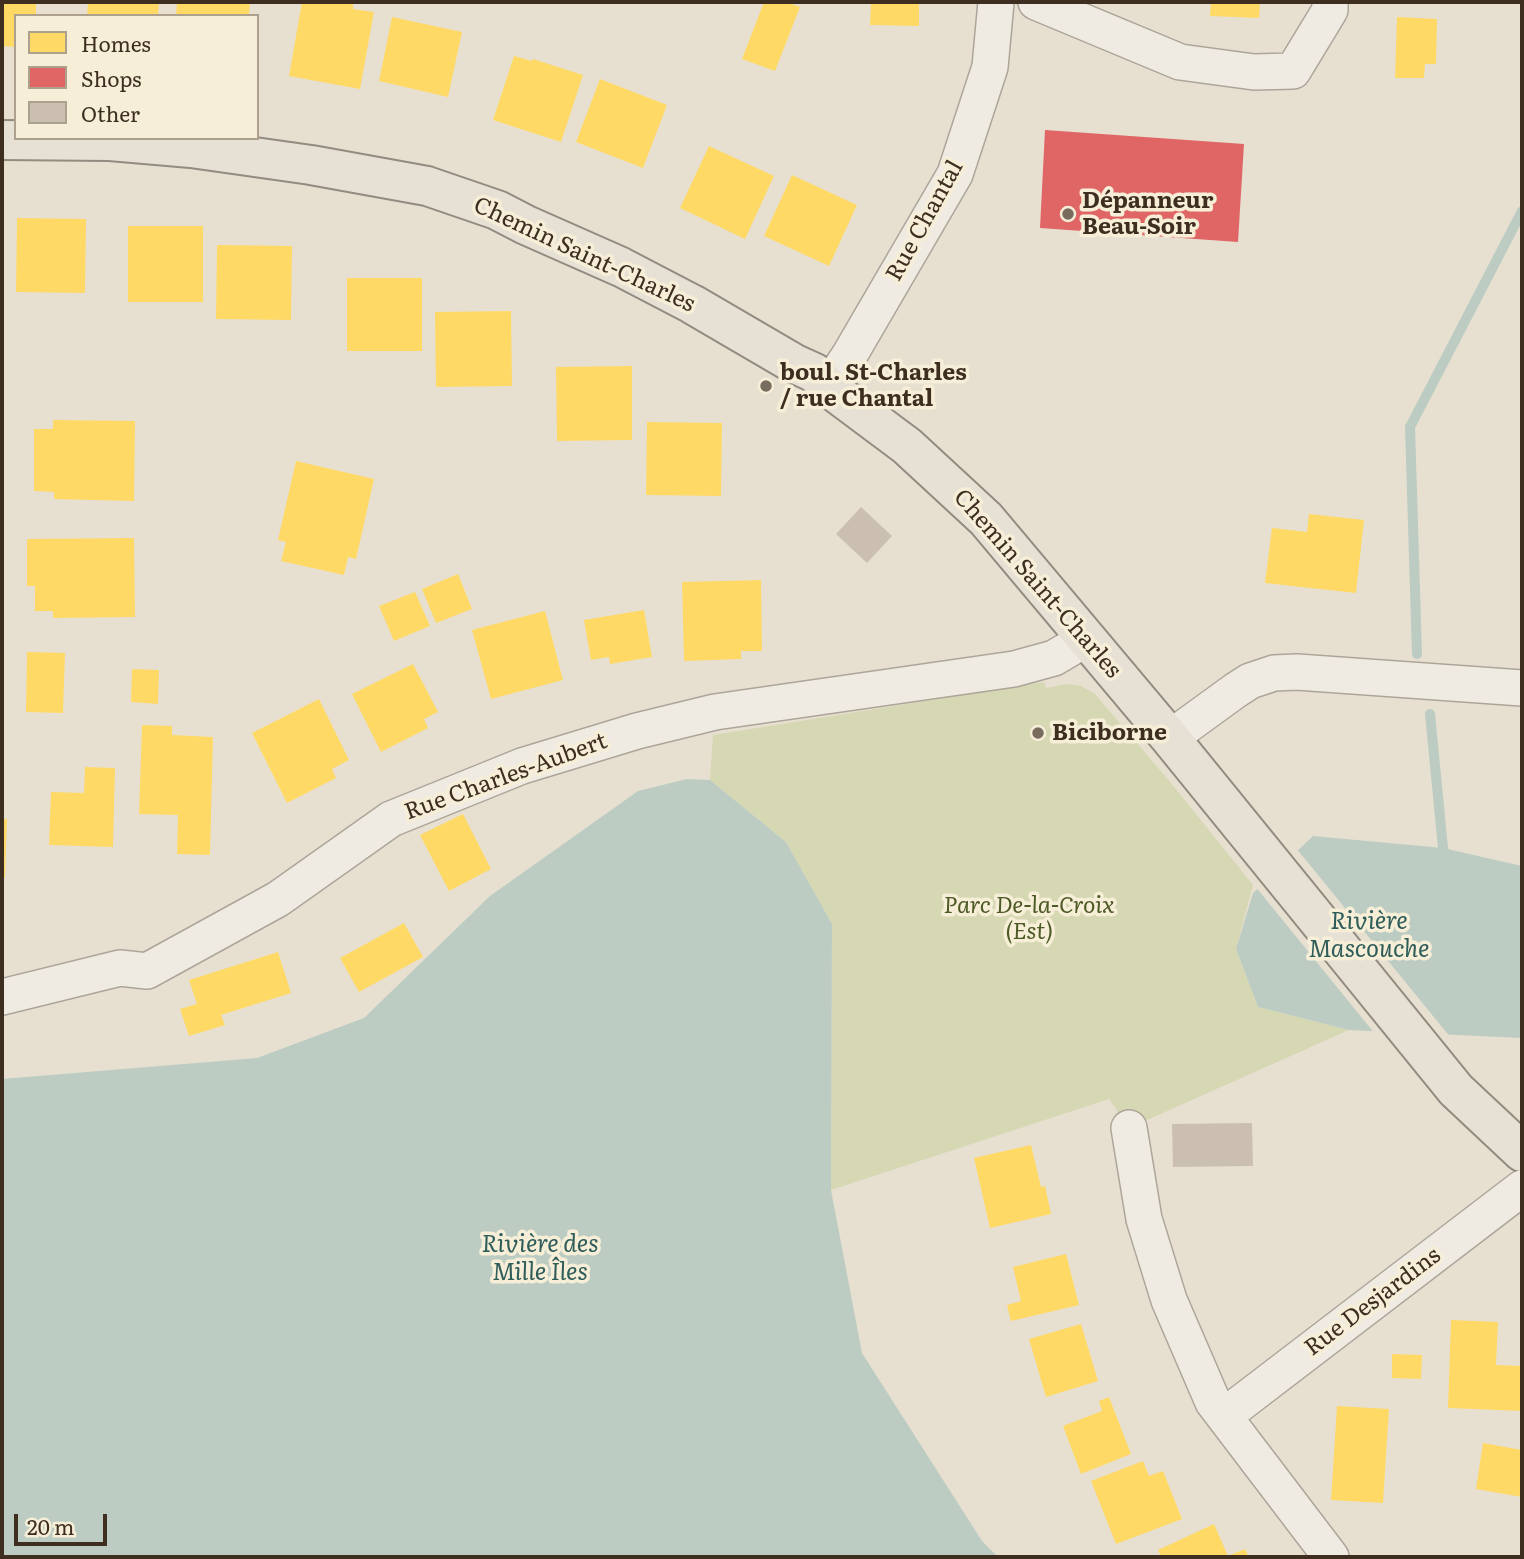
<!DOCTYPE html>
<meta charset="utf-8">
<style>
body{margin:0}
#map{position:relative;width:1524px;height:1559px;overflow:hidden;background:#e7e0d1;font-family:Literata,serif}
canvas{display:block}
.frame{position:absolute;inset:0;border:4px solid #3d2e20;pointer-events:none}
.legend{position:absolute;left:14px;top:14px;width:245px;height:126px;box-sizing:border-box;background:#f7eed8;border:2px solid #ada18e;margin:0;padding:9px 12px;list-style:none;font-size:21px;color:#3d2e20}
.legend li{display:flex;align-items:center;gap:14px;height:35px}
.legend b{width:35px;border:2px solid #ada18e}
.scale{position:absolute;left:14px;top:1514px;width:93px;height:32px;box-sizing:border-box;border:4px solid #3d2e20;border-top:0;padding-left:9px;font-size:21px;line-height:24px;white-space:nowrap;color:#3d2e20;-webkit-text-stroke:5px #f7eed8;paint-order:stroke}
</style>
<div id="map">
<canvas width="1524" height="1559"></canvas>
<div class="frame"></div>
<ul class="legend">
<li><b style="height:19px;background:#ffd966"></b>Homes</li>
<li><b style="height:19px;background:#e06666"></b>Shops</li>
<li><b style="height:19px;background:#cbbfb2"></b>Other</li>
</ul>
<div class="scale">20 m</div>
</div>
<script>
const ctx = document.querySelector('canvas').getContext('2d');
ctx.lineJoin = 'round';
function fill(path, color) { ctx.fillStyle = color; ctx.fill(path, 'evenodd'); }
const shape = rows => new Path2D(rows.map(r => 'M' + r).join(''));
function stroke(path, color, width, dash) { ctx.strokeStyle = color; ctx.lineWidth = width; ctx.lineCap = dash ? 'butt' : 'round'; ctx.setLineDash(dash || []); ctx.stroke(path); }
function write(font, color, halo, rows, align = 'center') {
  ctx.font = font + ' Literata,serif'; ctx.lineWidth = 7; ctx.setLineDash([]); ctx.textBaseline = 'middle'; ctx.strokeStyle = halo; ctx.fillStyle = color; for (const [text, x, y, turn = 0] of rows) {
    ctx.save(); ctx.translate(x, y); ctx.rotate((+turn || 0) * Math.PI / 180); ctx.textAlign = isNaN(turn) ? turn : align; if (halo) ctx.strokeText(text, 0, 0); ctx.fillText(text, 0, 0); ctx.restore();
  }
}
fill(shape([
 [1044,682,1046,688,1067,684,1081,686,1095,694,1171,783,1253,885,1236,949,1258,1007,1349,1030,1129,1128,1109,1099,831,1190,832,924,786,842,710,780,713,735]
]), '#d6d7b3');
fill(shape([
 [687,779,710,780,786,842,832,924,831,1190,862,1353,982,1541,998,1557,2,1557,2,1079,257,1058,364,1018,490,896,638,791],
 [1313,836,1443,848,1522,866,1522,1038,1349,1030,1258,1007,1236,949,1253,893]
]), '#bcccc2');
fill(shape([
 [1296,848,1451,1038,1375,1034,1255,886]
]), '#e7e0d1');
fill(shape([
 [2,2,36,2,36,16,16,16,16,47,2,46],
 [88,2,159,2,158,16,87,16],
 [177,2,250,2,249,16,176,16],
 [302,2,353,2,353,9,374,12,360,89,289,76],
 [764,2,786,2,800,7,775,71,742,59],
 [871,2,919,2,919,26,870,25],
 [1211,2,1260,2,1259,18,1210,16],
 [392,17,462,32,448,97,379,81],
 [1397,17,1437,19,1436,64,1425,64,1424,78,1395,78],
 [514,56,532,61,533,59,583,75,561,142,493,120],
 [600,79,667,105,643,168,576,142],
 [709,146,774,176,745,239,680,208],
 [792,175,857,205,829,266,764,236],
 [17,218,86,219,85,293,16,292],
 [128,226,203,226,203,302,128,302],
 [217,245,292,246,291,320,216,319],
 [347,278,422,278,422,351,347,351],
 [511,311,512,386,436,387,435,312],
 [632,366,632,440,557,441,556,367],
 [53,420,135,421,134,501,54,499,54,492,34,491,34,429,53,429],
 [647,422,722,423,721,496,646,495],
 [296,461,374,479,356,559,348,557,344,575,281,561,286,542,278,540],
 [1309,514,1364,520,1356,593,1265,583,1272,528,1307,532],
 [134,538,135,617,53,618,53,611,35,611,35,586,27,586,27,539],
 [458,574,472,609,436,623,422,589],
 [761,580,762,651,741,651,741,659,684,661,682,582],
 [415,592,430,626,394,641,379,606],
 [644,610,652,657,610,664,609,657,591,660,584,620],
 [545,611,563,680,491,699,472,630],
 [27,652,65,653,63,713,26,712],
 [413,664,438,712,424,719,428,728,381,752,352,694],
 [132,669,159,670,158,704,131,702],
 [319,699,349,760,332,769,336,778,287,803,252,733],
 [142,725,172,726,172,735,213,737,210,855,177,854,178,815,139,814],
 [85,767,115,768,113,847,49,845,51,792,84,793],
 [463,814,491,869,449,891,420,835],
 [2,819,7,819,5,878,2,878],
 [404,923,423,957,359,992,340,958],
 [278,952,291,993,221,1015,225,1025,189,1036,180,1009,197,1004,189,980],
 [1031,1145,1041,1187,1045,1186,1051,1214,990,1228,974,1158],
 [1066,1254,1079,1305,1011,1321,1007,1305,1021,1301,1013,1267],
 [1451,1320,1498,1322,1496,1365,1522,1366,1522,1411,1448,1408],
 [1081,1324,1098,1381,1046,1397,1029,1339],
 [1392,1354,1422,1355,1421,1379,1392,1378],
 [1109,1397,1131,1454,1081,1474,1063,1426,1102,1411,1099,1401],
 [1337,1406,1389,1409,1383,1503,1331,1500],
 [1483,1443,1522,1450,1522,1497,1476,1489],
 [1143,1461,1149,1476,1163,1471,1182,1519,1116,1544,1091,1481],
 [1214,1524,1228,1556,1245,1549,1249,1557,1161,1557,1158,1550]
]), '#ffd966');
fill(shape([
 [1045,130,1244,144,1238,242,1040,228]
]), '#e06666');
stroke(shape([
 [1417,654,1410,427,1522,211],
 [1430,714,1443,848,1447,859]
]), '#bcccc2', 10);
fill(shape([
 [861,507,892,536,867,563,836,534],
 [1252,1123,1253,1166,1173,1167,1172,1124]
]), '#cbbfb2');
const minor = shape([
 [1036,2,1180,62,1254,72,1293,71,1330,10,1330,2],
 [828,387,849,356,955,174,990,67,996,2],
 [1170,738,1236,690,1250,681,1274,673,1297,672,1522,688],
 [2,997,120,968,147,971,278,899,391,819,522,766,637,731,715,712,1014,669,1054,658,1086,639],
 [1129,1128,1144,1219,1169,1300,1213,1402,1331,1557],
 [1224,1416,1522,1188]
]);
const major = shape([
 [2,140,110,141,191,148,311,165,427,186,497,210,526,225,621,267,692,304,793,363,815,373,828,387,907,446,986,519,1170,738,1456,1090,1522,1152]
]);
stroke(minor, '#ada599', 38);
stroke(major, '#928b80', 42);
stroke(minor, '#efebe3', 35);
stroke(major, '#e6e1d4', 38);
for (const [x, y, r, color] of [
 [1068,214,7,"#786c5e"],
 [766,386,7,"#786c5e"],
 [1038,733,7,"#786c5e"]
]) { const dot = new Path2D(); dot.arc(x, y, r, 0, 2 * Math.PI); ctx.fillStyle = color; ctx.fill(dot); stroke(dot, '#f7eed8', 2.5); }
write('bold 23px', '#3d2e20', '#f7eed8', [
 ["Dépanneur",1082,201],
 ["Beau-Soir",1082,227],
 ["boul. St-Charles",780,373],
 ["/ rue Chantal",780,399],
 ["Biciborne",1052,733]
], 'left');
write('23px', '#3d2e20', '#f7eed8', [
 ["Rue Chantal",925,221,-61],
 ["Chemin Saint-Charles",584,255,25],
 ["Chemin Saint-Charles",1037,584,49],
 ["Rue Charles-Aubert",506,777,-20],
 ["Rue Desjardins",1373,1302,-37]
]);
write('italic 23px', '#4d5a26', '#f7eed8', [
 ["Parc De-la-Croix",1029,906],
 ["(Est)",1029,932]
]);
write('italic 24px', '#2f5d5a', '#f7eed8', [
 ["Rivière",1369,922],
 ["Mascouche",1369,950],
 ["Rivière des",540,1245],
 ["Mille Îles",540,1273]
]);
</script>
